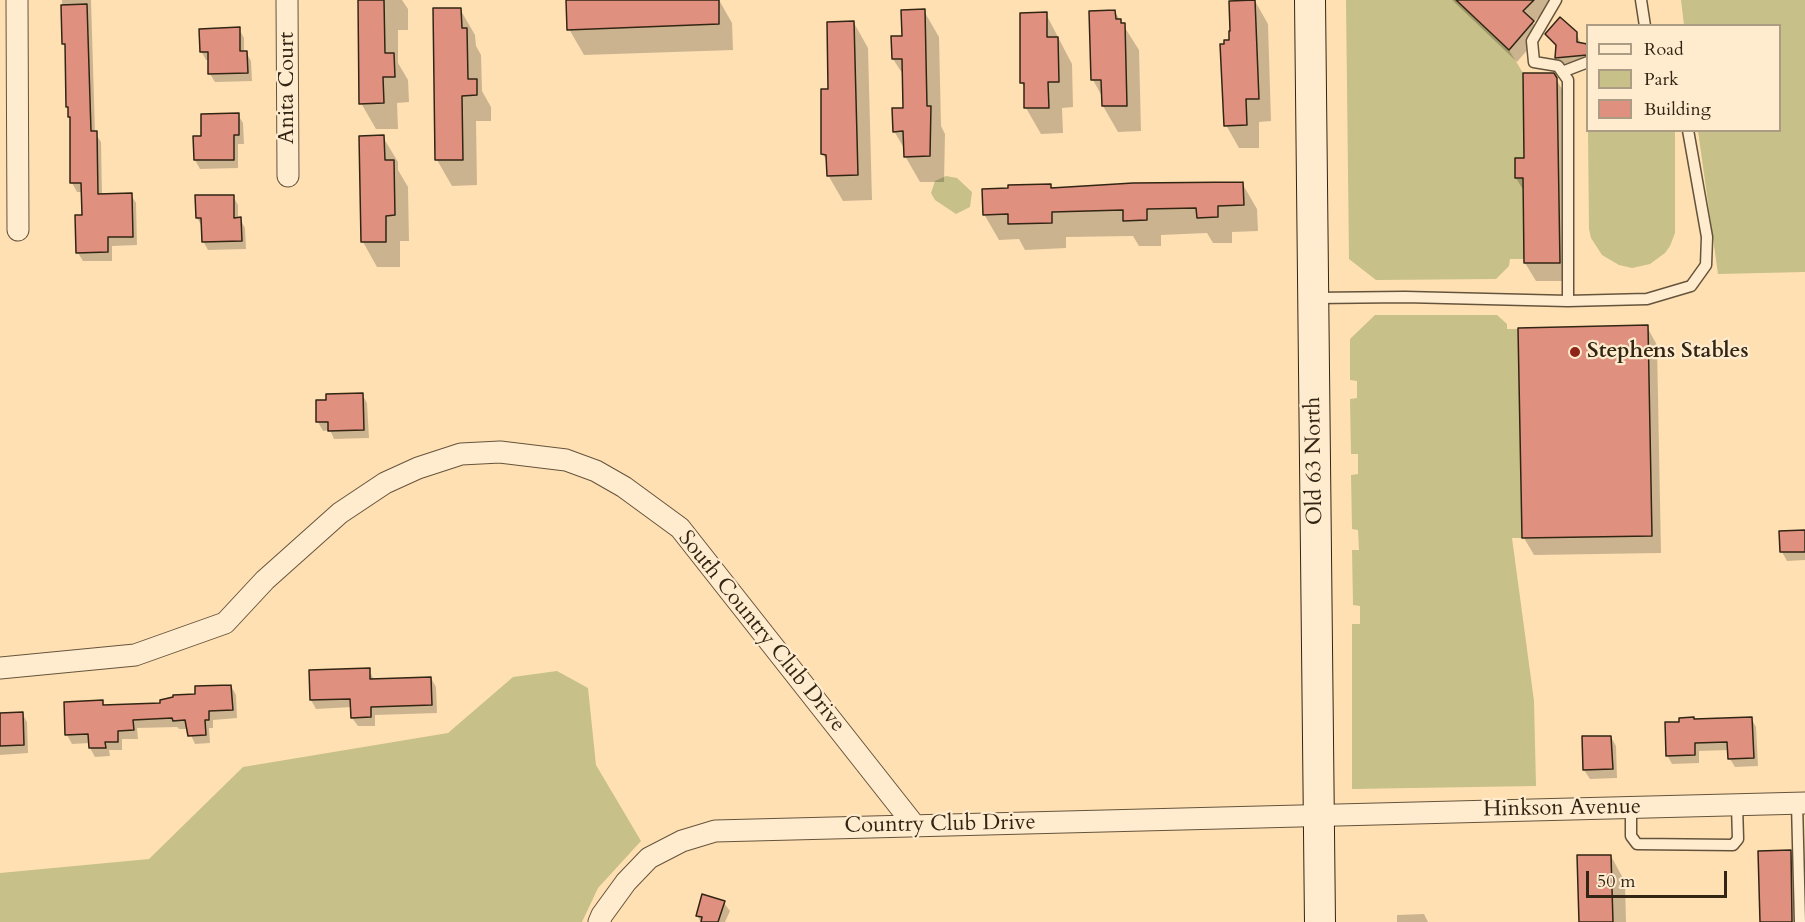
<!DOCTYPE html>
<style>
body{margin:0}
#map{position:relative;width:1805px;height:922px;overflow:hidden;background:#ffe0b3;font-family:Cardo,serif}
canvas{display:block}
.legend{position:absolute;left:1586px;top:24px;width:195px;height:108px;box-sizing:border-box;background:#ffebce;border:2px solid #ad9c84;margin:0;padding:8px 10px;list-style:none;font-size:18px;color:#322514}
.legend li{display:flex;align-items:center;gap:12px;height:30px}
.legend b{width:30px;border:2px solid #ad9c84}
.scale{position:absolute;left:1586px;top:871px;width:141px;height:27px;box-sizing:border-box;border:3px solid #322514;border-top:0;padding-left:8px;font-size:18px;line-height:21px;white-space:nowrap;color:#322514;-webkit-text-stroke:4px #ffebce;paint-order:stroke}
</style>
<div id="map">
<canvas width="1805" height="922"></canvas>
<ul class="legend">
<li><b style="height:8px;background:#ffebce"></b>Road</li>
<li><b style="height:16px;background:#c7c088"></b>Park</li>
<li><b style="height:16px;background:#e0907e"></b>Building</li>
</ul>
<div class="scale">50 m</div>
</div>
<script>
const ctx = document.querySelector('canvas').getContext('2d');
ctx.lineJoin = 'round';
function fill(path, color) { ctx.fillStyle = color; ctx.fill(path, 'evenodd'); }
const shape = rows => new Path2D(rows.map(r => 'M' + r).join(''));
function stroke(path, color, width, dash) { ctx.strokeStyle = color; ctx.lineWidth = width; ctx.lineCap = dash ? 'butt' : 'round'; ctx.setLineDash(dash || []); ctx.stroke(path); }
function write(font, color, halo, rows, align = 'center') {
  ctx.font = font + ' Cardo,serif'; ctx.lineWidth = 4.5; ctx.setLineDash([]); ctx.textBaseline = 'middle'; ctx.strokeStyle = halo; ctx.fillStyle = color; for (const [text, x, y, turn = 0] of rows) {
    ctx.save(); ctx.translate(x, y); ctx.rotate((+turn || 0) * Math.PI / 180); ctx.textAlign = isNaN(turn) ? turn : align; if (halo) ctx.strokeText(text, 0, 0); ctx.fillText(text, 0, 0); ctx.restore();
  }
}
fill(shape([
 [1346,0,1456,0,1509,50,1523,73,1524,158,1515,159,1515,178,1523,178,1524,259,1510,259,1509,266,1496,279,1376,280,1349,259],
 [1681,0,1805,0,1805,272,1718,274,1698,131,1780,130,1780,26,1684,25],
 [1588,131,1675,131,1675,233,1670,246,1665,253,1650,264,1632,268,1619,265,1602,255,1591,238,1589,229],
 [946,176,957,178,972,192,970,207,956,214,935,200,931,193,935,181],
 [1375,315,1497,315,1507,324,1507,329,1519,329,1522,538,1512,538,1534,701,1536,786,1352,789,1352,624,1360,624,1360,606,1353,605,1352,550,1359,550,1358,530,1352,529,1351,475,1358,474,1358,454,1351,454,1350,399,1357,398,1357,381,1350,380,1350,339],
 [557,671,588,688,596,765,641,841,598,888,582,922,0,922,0,873,149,859,243,767,448,733,513,677]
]), '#c7c088');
fill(shape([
 [62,0,93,0,91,0,95,133,101,142,102,195,131,195,136,203,137,245,112,246,112,261,83,261,78,253,83,217,83,192,77,192,72,183,71,120,67,106,66,48,64,44],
 [360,0,402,0,408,9,408,30,398,30,398,63,408,80,409,102,397,103,398,129,376,129,361,103],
 [582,0,719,0,732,23,733,50,584,55,569,29],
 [1452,0,1552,0,1547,4,1548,7,1533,23,1540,35,1517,62],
 [1255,1,1268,24,1271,121,1259,122,1259,148,1239,148,1226,125,1230,41],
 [460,9,475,35,476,46,481,55,482,91,491,107,491,121,476,121,477,185,452,186,437,160],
 [924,11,939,37,941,126,945,134,944,182,920,182,905,156,905,150,894,131,904,110,904,76,893,59,903,38],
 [1115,12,1139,50,1141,131,1118,132,1103,106,1103,98,1093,80],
 [1046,14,1072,64,1073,107,1062,108,1063,133,1041,134,1026,108,1025,89,1022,83,1022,15],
 [854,23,868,48,872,200,843,201,828,175,828,164,823,154,829,91],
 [239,29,244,38,244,52,246,52,251,61,252,81,215,82,210,74,209,60,206,60,201,51],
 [1576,33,1581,44,1588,45,1588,64,1562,66,1557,57,1557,48,1547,34],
 [1556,79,1567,98,1569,281,1536,281,1525,263,1525,193,1516,178],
 [238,115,243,123,244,144,238,144,238,168,200,169,195,160,203,137],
 [383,137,398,162,398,170,408,187,409,241,400,241,400,267,377,267,363,242],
 [1242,183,1257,209,1258,231,1232,232,1232,243,1213,243,1207,233,1161,235,1161,246,1139,246,1133,236,1066,237,1066,248,1025,250,1019,239,999,240,984,214,1050,185,1052,189],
 [233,196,238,205,238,219,240,219,245,228,246,249,208,250,203,241,203,228,197,218],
 [1647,327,1657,345,1661,553,1534,555,1524,538],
 [362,394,367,403,369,438,334,439,330,430,323,431,318,422],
 [1805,532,1805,560,1787,561,1782,552],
 [369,670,374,680,431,678,436,687,437,713,375,715,375,726,358,726,352,718,352,707,316,709,311,700],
 [231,686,236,695,237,718,213,720,213,728,209,728,210,743,195,744,188,729,179,729,177,727,137,728,138,739,122,739,122,750,109,750,110,756,95,757,90,748,90,743,72,744,67,735,102,702,105,706,162,704],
 [22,713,27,722,28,753,0,755,0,714],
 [1751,718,1756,727,1758,766,1735,767,1730,759,1729,750,1699,751,1699,763,1672,764,1667,755],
 [1583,737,1611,737,1616,746,1617,778,1590,779,1584,770],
 [1790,851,1805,877,1805,922,1762,922],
 [1611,856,1625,882,1626,922,1580,922],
 [724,903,730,911,725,922,701,922,697,916],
 [1424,914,1428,922,1397,922,1397,915]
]), '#0003');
const building = shape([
 [358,0,384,0,385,53,394,53,395,77,383,77,384,103,359,104,358,0],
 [566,0,719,0,719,24,567,30,566,0],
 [1255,0,1259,99,1246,99,1247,125,1224,126,1220,44,1224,44,1224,40,1229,40,1229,31,1230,31,1229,1,1255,0],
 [1456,0,1534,0,1523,11,1534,21,1509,50,1456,0],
 [87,4,91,131,97,131,98,194,132,193,133,237,108,237,108,252,76,253,75,215,82,215,81,183,70,183,70,117,68,117,68,107,66,107,65,44,62,44,61,5,87,4],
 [433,8,461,8,462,28,467,28,468,79,477,79,477,95,462,96,463,160,435,160,433,8],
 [925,9,927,106,931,106,930,156,904,157,903,131,893,132,892,108,903,108,902,59,892,59,891,36,902,36,901,10,925,9],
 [1115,10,1116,19,1121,19,1121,23,1125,23,1127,106,1102,106,1101,80,1091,80,1089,11,1115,10],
 [1047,12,1047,37,1058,37,1059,82,1048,82,1049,108,1024,108,1024,83,1020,83,1020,13,1047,12],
 [1560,17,1577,32,1577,42,1587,44,1587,55,1555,58,1556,45,1545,34,1560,17],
 [854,21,858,175,827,176,826,155,821,154,821,89,828,89,827,22,854,21],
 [240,27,240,51,247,51,248,73,208,74,208,52,200,52,199,29,240,27],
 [1523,73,1554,73,1557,78,1560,263,1524,263,1523,178,1515,178,1515,158,1524,158,1523,73],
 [239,113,239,135,234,135,234,160,194,160,193,136,201,136,201,114,239,113],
 [384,135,385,160,394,160,395,215,386,216,386,242,361,242,359,136,384,135],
 [1243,182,1244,205,1218,206,1218,217,1197,218,1196,208,1147,209,1147,220,1123,221,1123,210,1052,212,1052,223,1008,224,1008,214,983,215,982,189,1008,188,1008,185,1051,184,1051,188,1133,183,1243,182],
 [195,195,234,195,234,218,241,217,242,241,202,242,201,218,196,218,195,195],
 [1648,325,1652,536,1522,538,1518,328,1648,325],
 [363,393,364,430,328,431,328,422,316,422,316,400,326,400,326,394,363,393],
 [1805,530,1805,552,1780,552,1779,531,1805,530],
 [370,668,370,679,431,677,432,705,371,707,371,717,351,718,350,699,310,700,309,670,370,668],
 [231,685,233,710,209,711,209,720,205,720,206,735,188,736,185,720,173,721,172,718,133,720,134,730,118,731,118,742,105,742,106,748,89,748,88,734,65,735,64,702,103,700,103,705,160,703,160,700,173,697,173,695,195,694,195,686,231,685],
 [23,712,24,745,0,746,0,713,23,712],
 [1694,717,1694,719,1752,717,1754,758,1728,759,1727,742,1695,743,1695,755,1666,756,1665,722,1679,722,1679,718,1694,717],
 [1582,736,1611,736,1613,769,1583,770,1582,736],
 [1791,850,1792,922,1760,922,1758,851,1791,850],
 [1577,855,1611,855,1613,922,1579,922,1577,855],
 [702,894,725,901,718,922,701,922,702,917,696,916,702,894]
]);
fill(building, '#e0907e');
stroke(building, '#322514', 1.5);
const lane = shape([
 [1641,0,1645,26],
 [1562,72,1588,62],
 [1314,298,1405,297,1568,301,1568,80,1558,66,1534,62,1532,41,1556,0],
 [1568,301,1647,299,1691,286,1706,265,1707,237,1688,130],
 [1797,803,1800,922],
 [1631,807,1631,836,1637,844,1733,845,1738,839,1737,805]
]);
const street = shape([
 [17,0,18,230],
 [287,0,288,176],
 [0,668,135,655,225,623,265,580,340,513,385,483,418,468,461,454,500,452,566,460,596,471,624,487,680,528,915,826],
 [599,922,602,915,626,882,649,858,682,841,715,831,1805,803]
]);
const secondary = shape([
 [1310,0,1320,922]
]);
stroke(lane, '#65543c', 13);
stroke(street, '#65543c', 23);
stroke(secondary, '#322514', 32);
stroke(lane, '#ffebce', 10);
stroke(street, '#ffebce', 21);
stroke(secondary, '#ffebce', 30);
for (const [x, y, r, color] of [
 [1575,352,6,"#8f2418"]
]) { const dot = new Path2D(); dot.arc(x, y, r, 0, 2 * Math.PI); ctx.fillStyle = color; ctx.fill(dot); stroke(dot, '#ffebce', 2); }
write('22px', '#322514', '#ffebce', [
 ["Anita Court",288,88,-90],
 ["Old 63 North",1315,461,-91],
 ["South Country Club Drive",761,632,51],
 ["Hinkson Avenue",1562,809,-1],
 ["Country Club Drive",940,825,-1]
]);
write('bold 22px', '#322514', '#ffebce', [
 ["Stephens Stables",1587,352]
], 'left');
</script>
